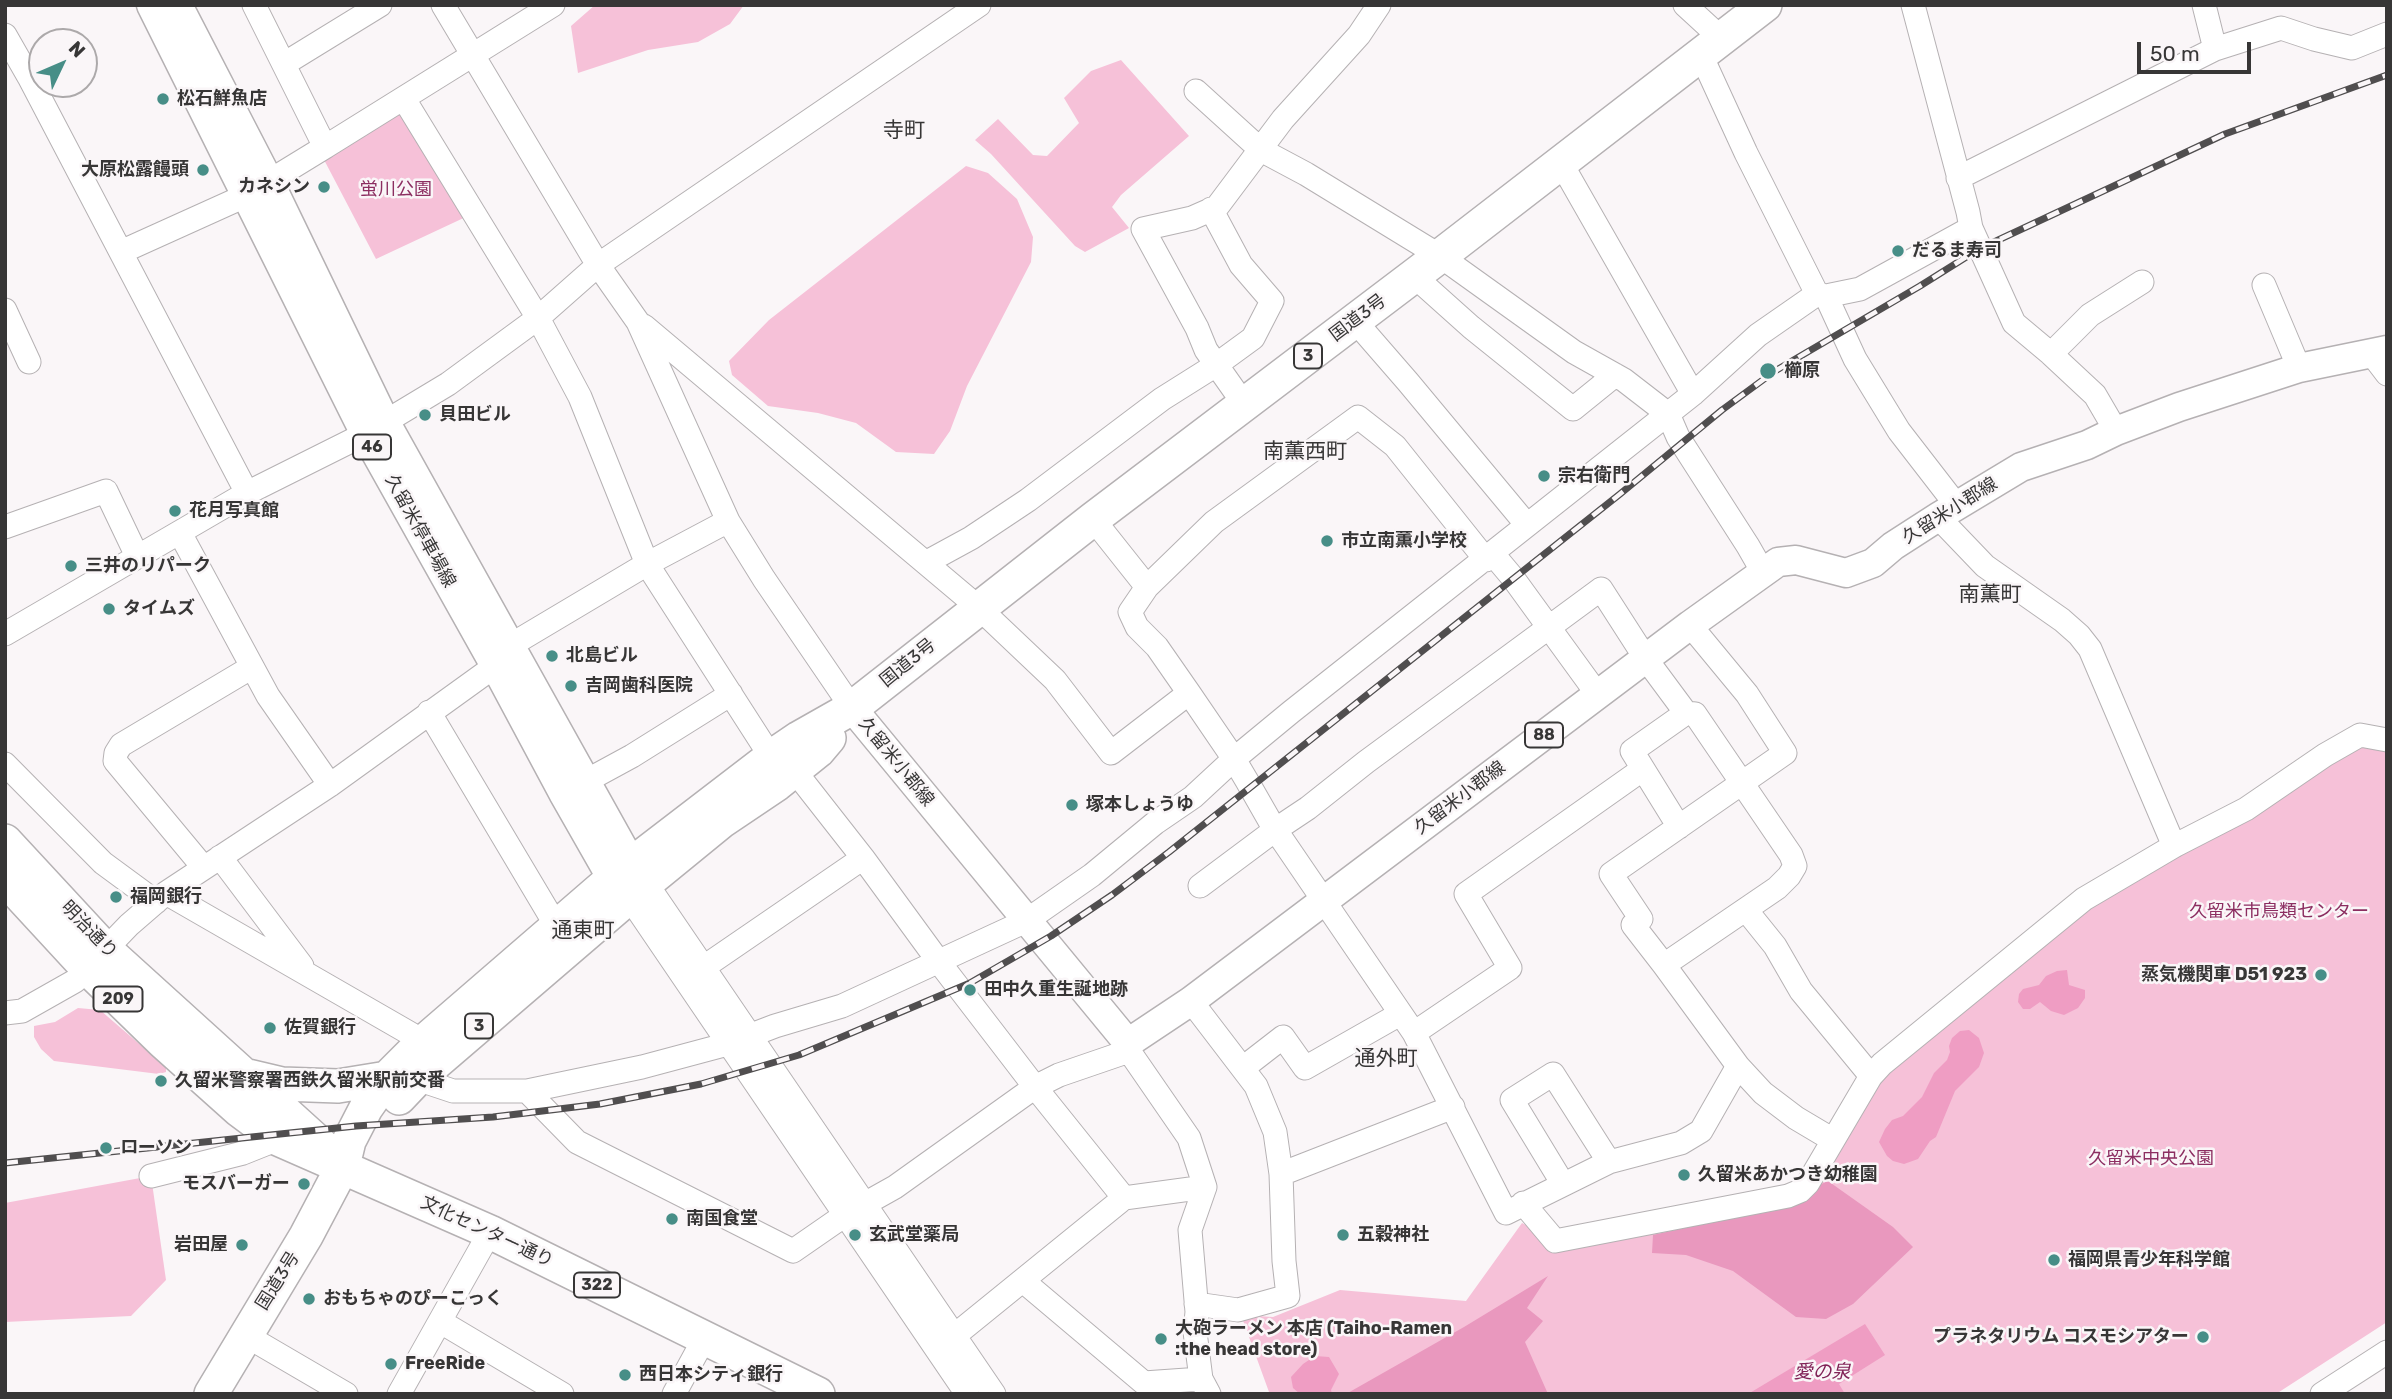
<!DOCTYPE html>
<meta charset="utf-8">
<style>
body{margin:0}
#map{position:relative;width:2392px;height:1399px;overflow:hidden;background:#faf6f8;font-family:Rubik,sans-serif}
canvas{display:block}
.frame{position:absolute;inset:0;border:7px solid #373636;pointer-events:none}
.north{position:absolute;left:28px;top:28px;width:70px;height:70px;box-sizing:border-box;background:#faf6f8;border:2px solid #aca9aa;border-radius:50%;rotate:46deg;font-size:19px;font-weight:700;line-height:28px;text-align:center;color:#373636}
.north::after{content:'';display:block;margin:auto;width:24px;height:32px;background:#478e87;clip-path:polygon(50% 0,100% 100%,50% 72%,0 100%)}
.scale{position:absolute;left:2137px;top:42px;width:114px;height:32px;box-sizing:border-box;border:4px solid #373636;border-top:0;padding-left:9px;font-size:21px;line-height:24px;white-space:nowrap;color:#373636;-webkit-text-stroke:5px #faf6f8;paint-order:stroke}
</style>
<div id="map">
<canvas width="2392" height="1399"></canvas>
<div class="frame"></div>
<div class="north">N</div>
<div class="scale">50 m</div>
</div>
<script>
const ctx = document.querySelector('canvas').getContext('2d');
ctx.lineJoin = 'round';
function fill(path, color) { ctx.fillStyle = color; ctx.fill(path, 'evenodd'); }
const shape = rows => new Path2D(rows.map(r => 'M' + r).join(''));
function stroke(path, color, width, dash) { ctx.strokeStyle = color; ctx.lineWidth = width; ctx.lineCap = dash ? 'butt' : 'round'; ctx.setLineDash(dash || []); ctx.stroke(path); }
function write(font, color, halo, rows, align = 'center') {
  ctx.font = font + ' Rubik,"Noto Sans JP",sans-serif'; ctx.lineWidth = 5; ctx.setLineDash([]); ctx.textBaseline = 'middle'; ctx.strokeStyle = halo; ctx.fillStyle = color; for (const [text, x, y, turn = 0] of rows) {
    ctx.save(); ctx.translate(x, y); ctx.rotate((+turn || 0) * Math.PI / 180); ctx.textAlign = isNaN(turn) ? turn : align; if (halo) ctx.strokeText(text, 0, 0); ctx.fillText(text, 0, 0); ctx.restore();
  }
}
fill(shape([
 [595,5,744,5,730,24,698,42,648,50,578,73,571,26],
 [1121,60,1189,136,1121,195,1112,207,1129,228,1085,252,1075,246,991,154,975,140,998,119,1033,155,1047,156,1079,123,1064,98,1091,71],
 [403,105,470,215,376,259,321,154],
 [966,166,988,173,1017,199,1033,237,1031,262,967,386,950,431,934,454,896,452,856,423,818,413,768,406,732,375,729,361,769,320],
 [2387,744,2387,1322,2276,1394,1265,1394,1269,1392,1241,1315,1273,1317,1340,1290,1466,1301,1522,1223,1556,1241,1807,1196,1880,1077,2093,902,2356,747],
 [78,1008,100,1010,166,1067,166,1072,159,1074,54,1061,41,1049,34,1037,34,1026,55,1022],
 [151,1176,166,1280,131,1316,5,1322,5,1203]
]), '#f6c1d8');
fill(shape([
 [1828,1181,1893,1227,1913,1247,1853,1304,1826,1319,1796,1317,1733,1271,1686,1255,1652,1253,1653,1235,1764,1210],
 [1548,1276,1527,1308,1543,1321,1525,1342,1548,1394,1346,1394,1464,1327]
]), '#e998be');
fill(shape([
 [2067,970,2069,985,2085,990,2085,998,2078,1008,2064,1015,2051,1011,2040,1002,2030,1009,2023,1009,2018,1002,2019,994,2023,989,2039,985,2046,976,2057,971],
 [1969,1030,1979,1038,1984,1053,1979,1067,1955,1091,1936,1137,1930,1141,1918,1159,1904,1164,1893,1161,1887,1156,1879,1142,1885,1129,1892,1120,1903,1116,1922,1097,1934,1073,1947,1060,1950,1052,1949,1046,1952,1038,1960,1031],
 [1865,1324,1885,1355,1839,1384,1845,1394,1748,1394],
 [1315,1356,1329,1357,1339,1374,1331,1390,1332,1394,1300,1394,1293,1388,1291,1377,1303,1364]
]), '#ef9dc3');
const minor = shape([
 [254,5,325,147,553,5],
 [443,5,598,265,638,322,728,521,764,579,852,708],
 [1685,5,1722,39],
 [1913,5,1968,212,1971,228,2014,323,2051,354,2095,395,2116,431],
 [2204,5,2215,49],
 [5,35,29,77,247,493],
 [1701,55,1746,153,1817,294,1826,296,1855,359,1899,431,1957,506],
 [284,64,380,5],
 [1196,91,1261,150,1306,174,1440,256,1574,352,1624,380,1668,414,1678,437,1748,546,1764,574],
 [404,99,538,318,580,397,647,564,771,757],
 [1561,163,1693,394],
 [1958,178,2215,49,2281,28,2314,39,2352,48,2387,34],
 [121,252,245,196,325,147],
 [1414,276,1471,327,1573,409,1615,375],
 [2264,285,2299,368],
 [1826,296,1860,289,1971,228],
 [5,310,29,362],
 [1355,321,1408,382,1527,525],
 [644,326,978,607,1055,680,1111,753,1189,693],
 [2371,353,2387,374],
 [2051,354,2090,315,2142,282],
 [1244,404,1206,350,1197,328,1143,229,1192,218,1217,207,1283,119,1359,35,1379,5],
 [1938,517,1985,566,2062,620,2079,635,2090,649,2174,846],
 [1093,519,1147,587,1130,612,1137,627,1157,647,1189,693,1234,759,1247,781,1275,830,1279,835,1414,1033,1506,1213,1609,1162,1681,1143,1701,1131,1738,1066,1664,965,1777,888,1789,876,1795,866,1791,855,1695,714,1686,713,1646,659,1601,589,1366,762,1308,808,1275,830,1200,886],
 [5,527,106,491,137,556],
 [180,533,268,696,330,785],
 [1492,553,1513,578,1598,695],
 [927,562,971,538,1028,500,1162,399,1216,365,1253,338,1272,301,1241,265,1211,209],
 [1147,587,1214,522,1358,417,1395,446,1486,560],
 [5,634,247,493,365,434,448,384,538,318,598,265,979,5],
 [429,712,557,927],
 [5,764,103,863,156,902],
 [794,770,863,858,939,962,1035,1087,1124,1198,1205,1187],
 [586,781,632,756,731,694],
 [1679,827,1632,751,1686,713],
 [220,857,302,966],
 [204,868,115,761,116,753,121,745,252,667],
 [646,883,994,1394],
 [166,893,411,1034,420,1045],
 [629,897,967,1394],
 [1746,910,1775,946,1801,991,1871,1076],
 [1664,965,1633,925,1641,919,1611,874,1785,753,1747,694,1690,625],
 [704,967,863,858],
 [1191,1001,1256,1086,1275,1132,1281,1174,1284,1261,1288,1296,1238,1310,1196,1304],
 [5,1013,22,1011,75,981,129,925,166,893,330,785,495,666,511,645,647,564,728,521],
 [1414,1033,1510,968,1466,894,1643,769],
 [1128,1043,1129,1051,1189,1138,1205,1187,1190,1230,1197,1312,1195,1332,1201,1379,1209,1394],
 [1738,1066,1763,1093,1796,1118,1833,1140],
 [1243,1068,1283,1037,1305,1068,1400,1014],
 [417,1079,453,1091,527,1091,642,1067,728,1044,775,1026,842,1006,1026,921,1092,875,1155,823,1193,797,1234,759,1291,712,1693,394,1758,335,1817,294],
 [527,1091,577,1142,793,1251,845,1215,895,1187,1035,1087,1059,1075,1129,1051],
 [1281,1174,1453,1107],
 [151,1176,243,1153,278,1139],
 [1563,1184,1512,1100,1553,1074,1609,1162],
 [1523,1203,1555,1241,1788,1196,1800,1191,1808,1183,1871,1076,1882,1064,2084,899,2174,846,2246,809,2325,755,2360,735,2387,740],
 [1023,1281,1144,1383,1201,1379],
 [441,1322,562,1394],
 [245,1335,346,1394],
 [954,1336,1124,1198],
 [399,1394,490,1232],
 [674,1394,704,1339],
 [2322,1394,2387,1352]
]);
const major = shape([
 [151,5,365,434,495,666,563,793,612,879,627,895],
 [178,5,269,181,385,421,632,864,643,880],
 [852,708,1128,1043,1191,1001,1690,625,1778,562,1796,560,1846,573,1873,563,1893,546,1938,517,2021,467,2087,445,2116,431,2179,407,2299,368,2387,350]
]);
const highway = shape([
 [5,841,106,950,329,1152],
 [5,879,88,969,163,1042,239,1110,278,1139,490,1232,818,1394],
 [244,1075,282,1084,338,1086,387,1078],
 [399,1098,417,1079,629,897,722,821,777,784,818,751,829,738],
 [211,1394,306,1236,343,1166,349,1141,366,1108,387,1078,420,1045,612,879,771,757,799,738,852,708,1093,519,1440,256,1765,5]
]);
stroke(minor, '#b5b1b3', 25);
stroke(major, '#b5b1b3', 31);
stroke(highway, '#b5b1b3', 36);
stroke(minor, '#fff', 23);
stroke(major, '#fff', 28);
stroke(highway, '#fff', 33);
const rail = shape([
 [5,1163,356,1126,493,1117,600,1104,701,1084,799,1055,970,983,1051,936,1112,895,1169,852,1620,494,1722,410,1775,371,1920,286,1979,249,2225,134,2387,75]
]);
stroke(rail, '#504e4f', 7);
stroke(rail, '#faf6f8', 4.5, [13]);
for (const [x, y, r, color] of [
 [163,99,7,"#478e87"],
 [203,170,7,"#478e87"],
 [324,187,7,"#478e87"],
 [1898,251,7,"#478e87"],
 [1768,371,9,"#478e87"],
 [425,415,7,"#478e87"],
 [1544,476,7,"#478e87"],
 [175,511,7,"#478e87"],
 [1327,541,7,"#478e87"],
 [71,566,7,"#478e87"],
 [109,609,7,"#478e87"],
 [552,656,7,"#478e87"],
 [571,686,7,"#478e87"],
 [1072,805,7,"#478e87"],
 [116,897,7,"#478e87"],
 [2321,975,7,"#478e87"],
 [970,990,7,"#478e87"],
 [270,1028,7,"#478e87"],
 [161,1081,7,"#478e87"],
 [106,1148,7,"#478e87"],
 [1684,1175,7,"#478e87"],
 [304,1184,7,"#478e87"],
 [672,1219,7,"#478e87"],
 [855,1235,7,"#478e87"],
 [1343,1235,7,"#478e87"],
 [242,1245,7,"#478e87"],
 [2054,1260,7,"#478e87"],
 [309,1299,7,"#478e87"],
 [2203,1337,7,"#478e87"],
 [1161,1339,7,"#478e87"],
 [391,1364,7,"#478e87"],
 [625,1375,7,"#478e87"]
]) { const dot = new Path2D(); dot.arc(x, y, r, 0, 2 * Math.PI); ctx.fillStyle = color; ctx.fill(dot); stroke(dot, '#faf6f8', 2.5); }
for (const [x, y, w] of [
 [1308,356,28],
 [372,447,38],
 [1544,735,38],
 [118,999,49],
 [479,1026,28],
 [597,1285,46]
]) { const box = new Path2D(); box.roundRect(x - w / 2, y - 12.5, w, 25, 5); ctx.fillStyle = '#faf6f8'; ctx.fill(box); stroke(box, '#373636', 2); }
write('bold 16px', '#373636', null, [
 ["3",1308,356],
 ["46",372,447],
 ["88",1544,735],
 ["209",118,999],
 ["3",479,1026],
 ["322",597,1285]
]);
write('bold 18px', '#373636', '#faf6f8', [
 ["松石鮮魚店",177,99],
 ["大原松露饅頭",189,170,"right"],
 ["カネシン",310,187,"right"],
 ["だるま寿司",1912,251],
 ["櫛原",1784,371],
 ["貝田ビル",439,415],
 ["宗右衛門",1558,476],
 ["花月写真館",189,511],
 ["市立南薫小学校",1341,541],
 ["三井のリパーク",85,566],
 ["タイムズ",123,609],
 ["北島ビル",566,656],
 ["吉岡歯科医院",585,686],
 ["塚本しょうゆ",1086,805],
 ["福岡銀行",130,897],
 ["蒸気機関車 D51 923",2307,975,"right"],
 ["田中久重生誕地跡",984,990],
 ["佐賀銀行",284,1028],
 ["久留米警察署西鉄久留米駅前交番",175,1081],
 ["ローソン",120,1148],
 ["久留米あかつき幼稚園",1698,1175],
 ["モスバーガー",290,1184,"right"],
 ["南国食堂",686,1219],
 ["玄武堂薬局",869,1235],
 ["五穀神社",1357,1235],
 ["岩田屋",228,1245,"right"],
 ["福岡県青少年科学館",2068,1260],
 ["おもちゃのぴーこっく",323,1299],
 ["大砲ラーメン 本店 (Taiho-Ramen",1175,1329],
 [":the head store)",1175,1350],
 ["プラネタリウム コスモシアター",2189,1337,"right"],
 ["FreeRide",405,1364],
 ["西日本シティ銀行",639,1375]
], 'left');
write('18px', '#8c2e61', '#faf6f8', [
 ["蛍川公園",396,190],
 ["久留米市鳥類センター",2279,912],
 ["久留米中央公園",2151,1159]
]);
write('18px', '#373636', '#faf6f8', [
 ["国道3号",1358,318,-37],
 ["久留米小郡線",1950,511,-32],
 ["久留米停車場線",420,531,61],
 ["国道3号",908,663,-39],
 ["久留米小郡線",896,762,51],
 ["久留米小郡線",1460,798,-37],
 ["明治通り",89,930,46],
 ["文化センター通り",487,1232,25],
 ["国道3号",278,1281,-58]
]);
write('italic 19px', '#812357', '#faf6f8', [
 ["愛の泉",1822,1373]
]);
write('21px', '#373636', '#faf6f8', [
 ["寺町",904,131],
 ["南薫西町",1305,452],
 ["南薫町",1990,595],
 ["通東町",583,931],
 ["通外町",1386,1059]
]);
</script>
